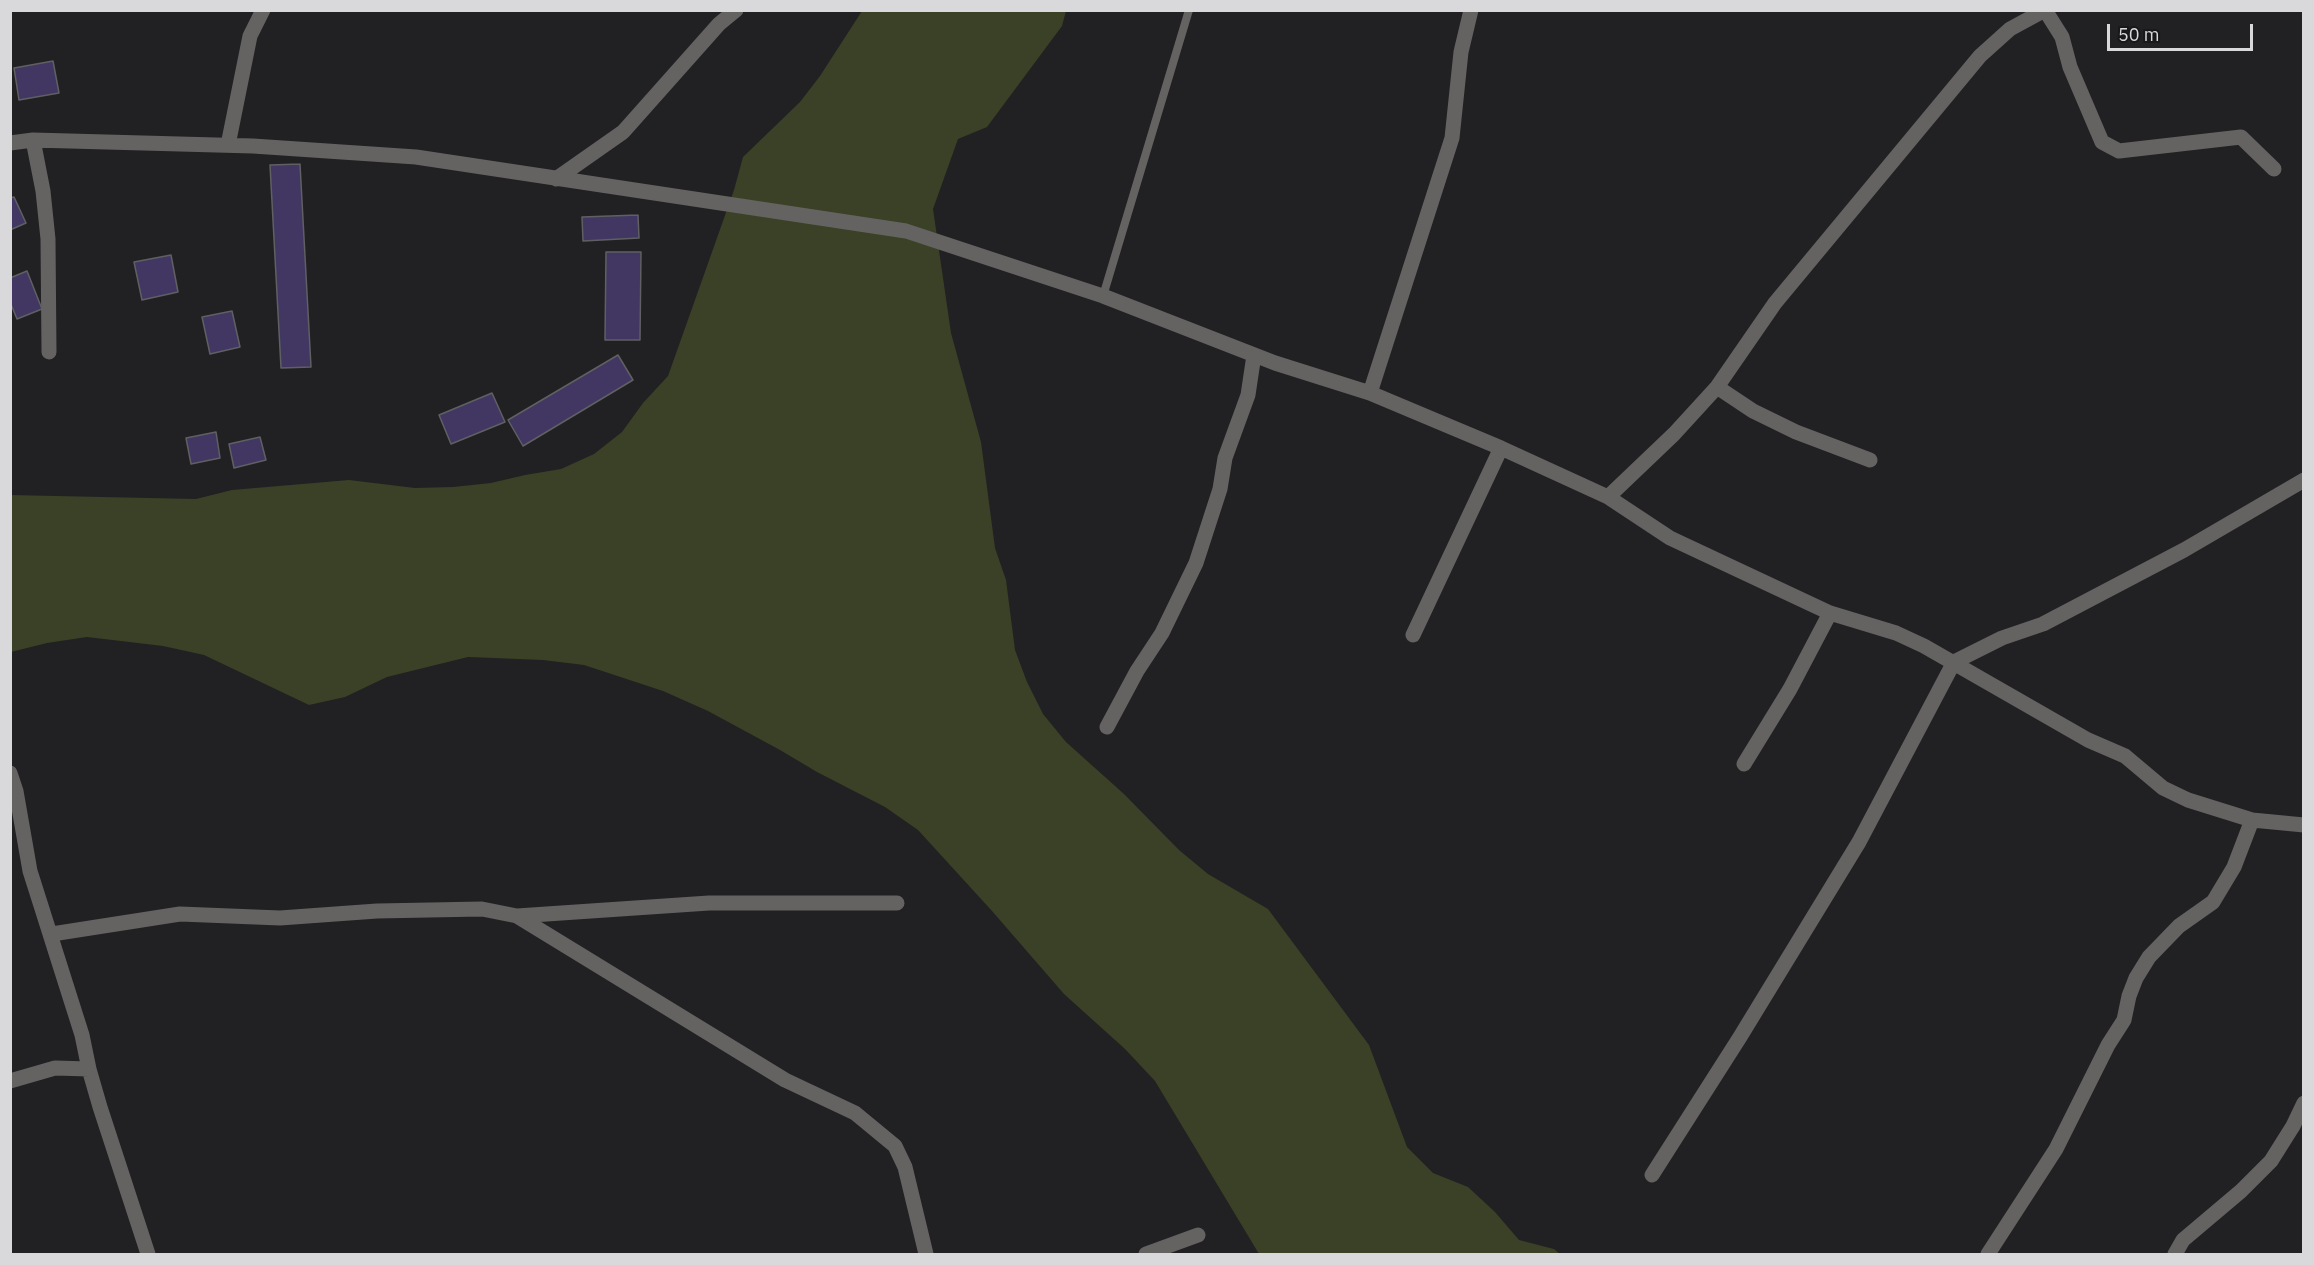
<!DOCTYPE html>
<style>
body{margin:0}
#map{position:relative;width:2314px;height:1265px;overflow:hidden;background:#212023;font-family:"IBM Plex Sans",sans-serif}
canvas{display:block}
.frame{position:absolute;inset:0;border:12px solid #d9d9db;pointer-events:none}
.scale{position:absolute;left:2107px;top:24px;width:146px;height:27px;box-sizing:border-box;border:3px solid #d9d9db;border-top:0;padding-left:8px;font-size:18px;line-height:21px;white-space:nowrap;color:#d9d9db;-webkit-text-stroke:4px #18171a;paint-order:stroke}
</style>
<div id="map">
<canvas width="2314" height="1265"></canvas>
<div class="frame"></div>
<div class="scale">50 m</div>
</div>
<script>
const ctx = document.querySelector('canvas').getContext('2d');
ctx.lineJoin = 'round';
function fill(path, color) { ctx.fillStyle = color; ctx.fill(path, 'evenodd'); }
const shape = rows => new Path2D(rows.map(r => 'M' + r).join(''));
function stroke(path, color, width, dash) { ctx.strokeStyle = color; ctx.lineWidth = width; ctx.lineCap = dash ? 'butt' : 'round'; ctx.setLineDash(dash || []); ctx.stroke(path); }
fill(shape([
 [862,11,1066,11,1062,26,987,127,958,139,933,209,951,333,981,442,995,548,1006,580,1015,650,1027,682,1043,714,1066,742,1124,794,1179,850,1208,874,1268,909,1369,1045,1407,1147,1433,1173,1468,1187,1495,1212,1519,1240,1554,1249,1560,1254,1259,1254,1155,1081,1125,1049,1064,994,992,911,918,830,885,807,817,772,780,750,708,711,663,691,584,665,543,660,468,657,387,677,345,697,309,705,204,655,163,646,87,637,47,643,11,652,10,495,196,499,232,490,349,480,415,488,453,487,491,483,525,475,561,469,594,454,622,432,643,403,668,376,734,190,743,157,800,102,820,76]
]), '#3a4126');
const building = shape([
 [53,61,59,93,19,100,14,68,53,61],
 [300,164,311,367,281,368,270,165,300,164],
 [14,197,26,223,10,230,10,198,14,197],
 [638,215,639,238,583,241,582,217,638,215],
 [606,252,641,252,640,340,605,340,606,252],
 [171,255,178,292,142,300,134,262,171,255],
 [27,271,42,309,17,319,10,302,10,278,27,271],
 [232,311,240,347,210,354,202,317,232,311],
 [618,355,633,380,523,446,508,420,618,355],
 [492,393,505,422,451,444,439,415,492,393],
 [216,432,220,458,191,464,186,438,216,432],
 [260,437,266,460,234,468,229,444,260,437]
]);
fill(building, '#413762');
stroke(building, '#606063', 1.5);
stroke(shape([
 [1103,296,1189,10]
]), '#646361', 8);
stroke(shape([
 [2045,10,2062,37,2070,67,2102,142,2119,151,2241,137,2274,169],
 [33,140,43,191,48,239,49,352],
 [10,143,33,140,253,146,416,157,906,231,1103,296,1275,363,1370,393,1501,448,1608,497,1670,538,1830,613,1896,633,1924,646,2088,740,2125,756,2163,788,2188,800,2252,820,2304,825],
 [228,145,250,36,263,10],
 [556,179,623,132,719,24,736,10],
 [1717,387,1753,411,1796,432,1870,460],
 [1370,393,1452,138,1461,52,1471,10],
 [1608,497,1674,434,1717,387,1775,303,1980,56,2010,29,2045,10],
 [1413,635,1501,448],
 [1107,727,1137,671,1162,633,1196,563,1220,489,1225,458,1248,395,1254,355],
 [1744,764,1790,689,1830,613],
 [10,773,16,791,30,871,82,1035,89,1069,100,1107,148,1254],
 [517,916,785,1080,855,1113,895,1146,905,1167,926,1254],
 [52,934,180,914,280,918,377,911,482,909,517,916,709,903,897,903],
 [10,1081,55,1068,89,1069],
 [1652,1175,1740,1037,1859,842,1954,662,2002,638,2043,624,2184,550,2304,480],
 [1146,1254,1198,1235],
 [1988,1254,2056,1149,2108,1045,2124,1020,2129,996,2136,978,2149,957,2179,926,2213,902,2234,867,2252,820],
 [2175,1254,2183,1240,2241,1191,2271,1161,2293,1126,2304,1103]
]), '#646361', 15);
</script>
